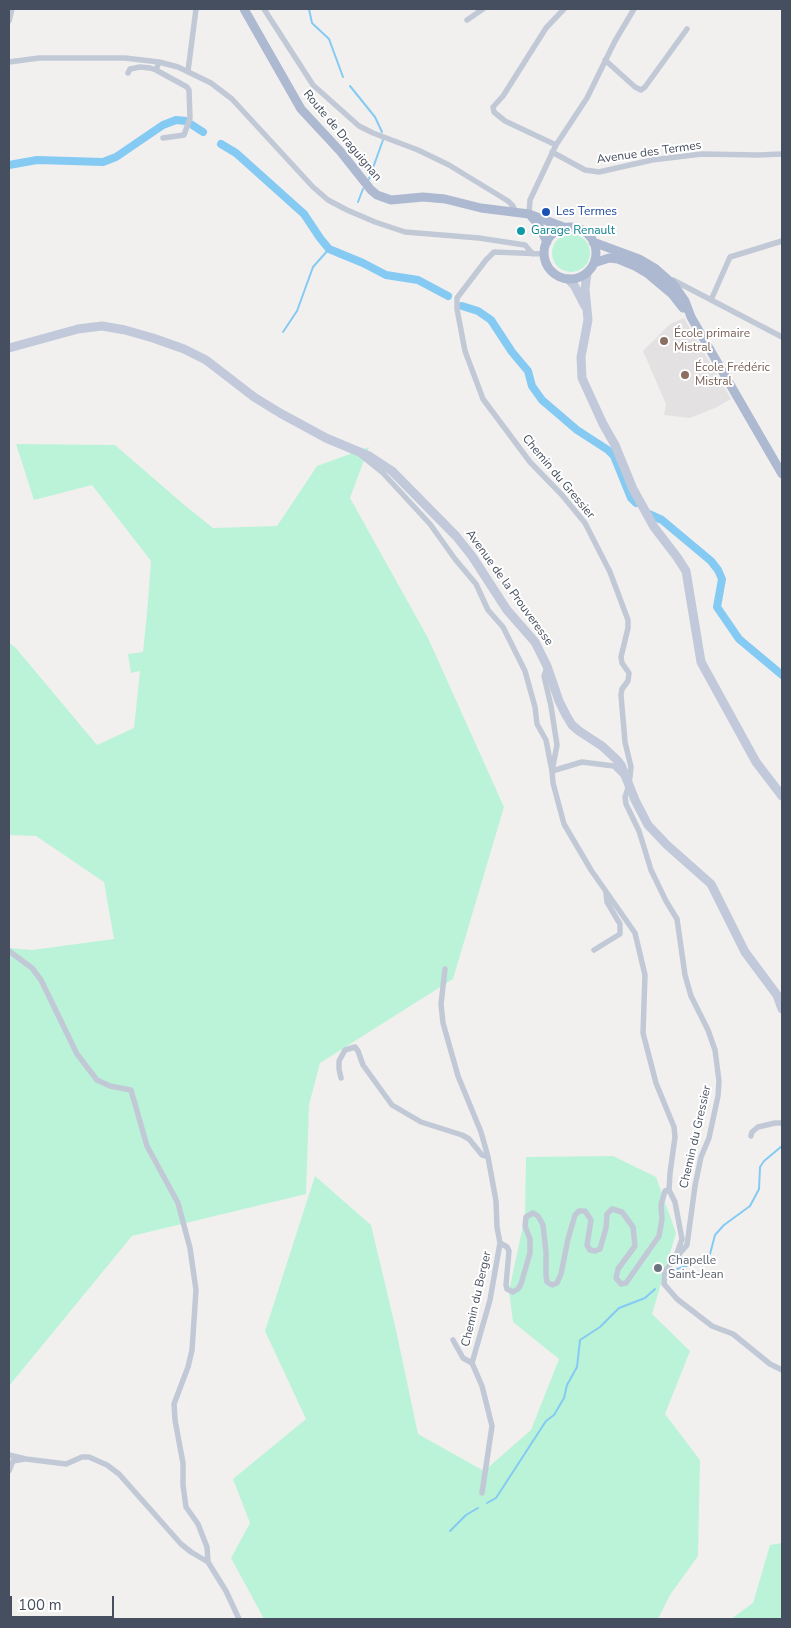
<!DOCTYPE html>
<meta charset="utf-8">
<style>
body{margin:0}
#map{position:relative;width:791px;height:1628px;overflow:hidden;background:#f2f0ef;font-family:"Nunito Sans",sans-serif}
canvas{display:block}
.frame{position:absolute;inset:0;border:10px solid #464f5f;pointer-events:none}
.scale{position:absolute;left:10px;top:1596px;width:104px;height:22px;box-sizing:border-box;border:2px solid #464f5f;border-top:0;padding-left:6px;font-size:15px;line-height:18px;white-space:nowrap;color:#464f5f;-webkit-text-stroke:4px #fff;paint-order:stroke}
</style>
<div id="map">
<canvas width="791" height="1628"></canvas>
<div class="frame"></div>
<div class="scale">100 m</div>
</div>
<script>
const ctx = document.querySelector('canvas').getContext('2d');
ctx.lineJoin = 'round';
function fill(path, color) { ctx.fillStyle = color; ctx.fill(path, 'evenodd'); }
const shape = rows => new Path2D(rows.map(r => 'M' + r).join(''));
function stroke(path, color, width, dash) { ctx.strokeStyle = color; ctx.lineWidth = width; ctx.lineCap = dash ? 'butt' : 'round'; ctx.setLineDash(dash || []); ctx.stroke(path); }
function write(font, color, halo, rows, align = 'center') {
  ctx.font = font + ' "Nunito Sans",sans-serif'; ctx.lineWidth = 4; ctx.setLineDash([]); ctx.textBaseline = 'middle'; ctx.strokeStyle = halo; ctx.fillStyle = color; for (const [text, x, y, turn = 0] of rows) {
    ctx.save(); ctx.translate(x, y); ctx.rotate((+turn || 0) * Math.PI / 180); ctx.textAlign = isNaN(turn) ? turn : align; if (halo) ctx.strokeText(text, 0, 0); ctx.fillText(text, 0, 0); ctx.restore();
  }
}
fill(shape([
 [684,318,731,399,715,408,690,418,664,415,666,404,643,351,670,324]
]), '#e3e1e1');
fill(shape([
 '552 253a19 19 0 1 1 38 0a19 19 0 1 1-38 0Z',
 [16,444,115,445,182,503,213,528,277,526,317,466,369,447,350,498,428,638,504,807,453,979,320,1063,309,1105,306,1194,132,1236,9,1386,9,948,32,950,114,939,104,882,36,836,9,835,9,643,15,647,97,745,134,728,140,671,131,673,128,654,143,652,147,613,151,561,92,485,34,500],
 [613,1156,656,1177,676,1233,652,1314,690,1351,665,1414,700,1460,698,1556,670,1595,658,1619,264,1619,231,1558,250,1523,233,1479,306,1419,265,1331,315,1176,371,1225,396,1330,418,1434,484,1471,531,1430,559,1359,513,1322,509,1291,525,1216,526,1157],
 [782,1543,782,1619,731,1619,753,1603,770,1545]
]), '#bbf3d9');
stroke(shape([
 [309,9,312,23,329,39,343,77],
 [350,86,375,117,382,132],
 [369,179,383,140],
 [358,202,363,189],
 [283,332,297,311,313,267,329,249],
 [672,1275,677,1269,704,1260,710,1254,715,1235,724,1225,750,1206,759,1189,760,1167,764,1161,782,1146],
 [487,1503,496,1498,546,1421,554,1415,564,1398,567,1385,577,1367,580,1340,600,1327,619,1308,645,1298,655,1289],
 [450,1531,466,1515,478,1508]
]), '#84caf3', 2);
stroke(shape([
 [221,144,236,153,304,214,320,238,329,249,363,263,386,275,418,280,448,296],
 [9,165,37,160,103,162,116,157,163,125,176,120,186,121,203,132],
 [462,306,478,311,491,320,512,352,528,371,532,386,542,400,577,430,608,450,614,456,631,498,636,503],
 [649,514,662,520,711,561,718,570,722,579,717,607,739,639,782,675]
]), '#84caf3', 8);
stroke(shape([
 [264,9,313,85,359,126,373,133,418,150,449,165,508,201,513,206,515,211],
 [467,20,483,9],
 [9,21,12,9],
 [605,60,635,87,641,90,645,87,687,29],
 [9,62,39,58,125,58,159,62,178,67,211,83,232,99,313,187,328,200,347,210,375,222,405,232,479,238,525,245,533,254],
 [159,62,156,70,187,87,189,90,190,118,184,135,163,138],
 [188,71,196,9],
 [128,73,130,69,140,67,150,68,156,70],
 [556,145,505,121,494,112,493,107,503,96,546,28,564,9],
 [552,152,585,170,599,172,652,160,702,154,758,155,782,154],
 [529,214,530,200,556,145,587,98,615,41,634,9],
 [544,254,494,252,486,260,457,298,457,309,465,351,483,399,530,462,562,495,585,523,610,572,628,620,628,628,621,657,622,663,629,673,628,681,622,689,621,695,625,742,631,767,629,785,625,797,626,804,639,831,651,870,666,901,677,919,685,975,691,996,708,1030,715,1050,719,1081,718,1096,709,1138,701,1157,695,1186,687,1245,675,1259],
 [673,280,782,337],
 [711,300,730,257,782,241],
 [361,455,382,472,430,524,455,559,476,584,488,610,503,627,525,671,535,707,537,724,546,740,552,771,582,762,614,766,624,776],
 [547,668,544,676,551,706,557,745,552,771,553,783,564,824,591,870,635,933,645,975,643,1033,656,1083,674,1127,675,1137,670,1173,669,1190,675,1202,682,1239,675,1259,665,1271,664,1284,677,1299,712,1326,733,1334,770,1364,782,1370],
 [594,950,620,934,620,924,607,902,606,893],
 [9,951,32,968,41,980,77,1054,97,1080,110,1086,131,1090,147,1146,178,1203,190,1248,196,1290,192,1350,188,1367,174,1404,175,1420,183,1463,183,1485,186,1507,198,1524,207,1547,208,1562],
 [445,969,441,1004,443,1023,458,1076,481,1132,488,1157,496,1201,497,1227,500,1243],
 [341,1078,339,1069,339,1061,345,1050,355,1047,358,1051,363,1065,392,1105,421,1122,462,1135,469,1139,482,1155,488,1157],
 [751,1136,752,1132,758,1127,775,1123,782,1123],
 [453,1340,463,1358,472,1363],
 [9,1455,26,1459,66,1464,82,1457,89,1457,107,1465,119,1474,181,1544,191,1552,208,1562,226,1591,239,1619],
 [9,1471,13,1461,24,1459],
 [482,1493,492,1426,482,1386,472,1363,490,1300,500,1243,507,1247,509,1251,506,1285,507,1289,513,1292,518,1289,521,1284,530,1253,530,1239,525,1226,526,1217,533,1213,538,1216,543,1225,546,1252,546,1276,547,1282,552,1285,557,1283,561,1274,568,1239,575,1215,579,1211,585,1211,591,1220,587,1245,590,1250,595,1251,600,1249,606,1228,607,1214,612,1209,622,1212,633,1227,635,1246,618,1269,616,1278,621,1284,626,1283,659,1236,662,1219,661,1205,665,1191,669,1190]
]), '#c2c9d6', 5.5);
stroke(shape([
 [587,273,585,289,588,320,581,357,582,378,603,424,615,445,633,489,654,527,677,557,686,571,701,662,756,762,782,796],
 [568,279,574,285,585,306],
 [9,348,78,329,102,326,125,330,153,338,184,349,206,360,254,397,280,413,326,438,369,456,392,471,456,536,472,556,507,610,535,642,547,666,559,701,566,715,572,725,579,731,602,746,617,760,621,765,635,800,648,825,667,845,711,884,745,952,777,995,782,1009]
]), '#c1c9da', 9);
stroke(shape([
 [244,9,301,109,340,151,371,190,377,195,391,200,423,197,445,199,481,208,529,214,566,228],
 [531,216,538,224,547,242],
 '544 253a26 26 0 1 1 52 0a26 26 0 1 1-52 0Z',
 [593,242,639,259,656,269,674,285,685,301,691,317,782,474],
 [594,263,609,258,618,259,635,266,647,273,672,294,683,308]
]), '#adb9d1', 9);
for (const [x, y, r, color] of [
 [546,212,5,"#1a4fb4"],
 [521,231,5,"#0f9aa8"],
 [664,341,5,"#8d6e63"],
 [685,375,5,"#8d6e63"],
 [658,1268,5,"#6b7280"]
]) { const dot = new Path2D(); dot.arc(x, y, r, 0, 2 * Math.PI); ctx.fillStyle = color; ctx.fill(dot); stroke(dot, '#fff', 2); }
write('12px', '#464f5f', '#fff', [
 ["Route de Draguignan",342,136,50],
 ["Avenue des Termes",649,153,-8],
 ["Chemin du Gressier",558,477,50],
 ["Avenue de la Prouveresse",509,588,54],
 ["Chemin du Gressier",696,1137,-77],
 ["Chemin du Berger",477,1299,-77]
]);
write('12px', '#164399', '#fff', [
 ["Les Termes",556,212]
], 'left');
write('12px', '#0d838f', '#fff', [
 ["Garage Renault",531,231]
], 'left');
write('12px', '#785e54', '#fff', [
 ["École primaire",674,334],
 ["Mistral",674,348],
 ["École Frédéric",695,368],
 ["Mistral",695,382]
], 'left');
write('12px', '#5b616d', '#fff', [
 ["Chapelle",668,1261],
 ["Saint-Jean",668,1275]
], 'left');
</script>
